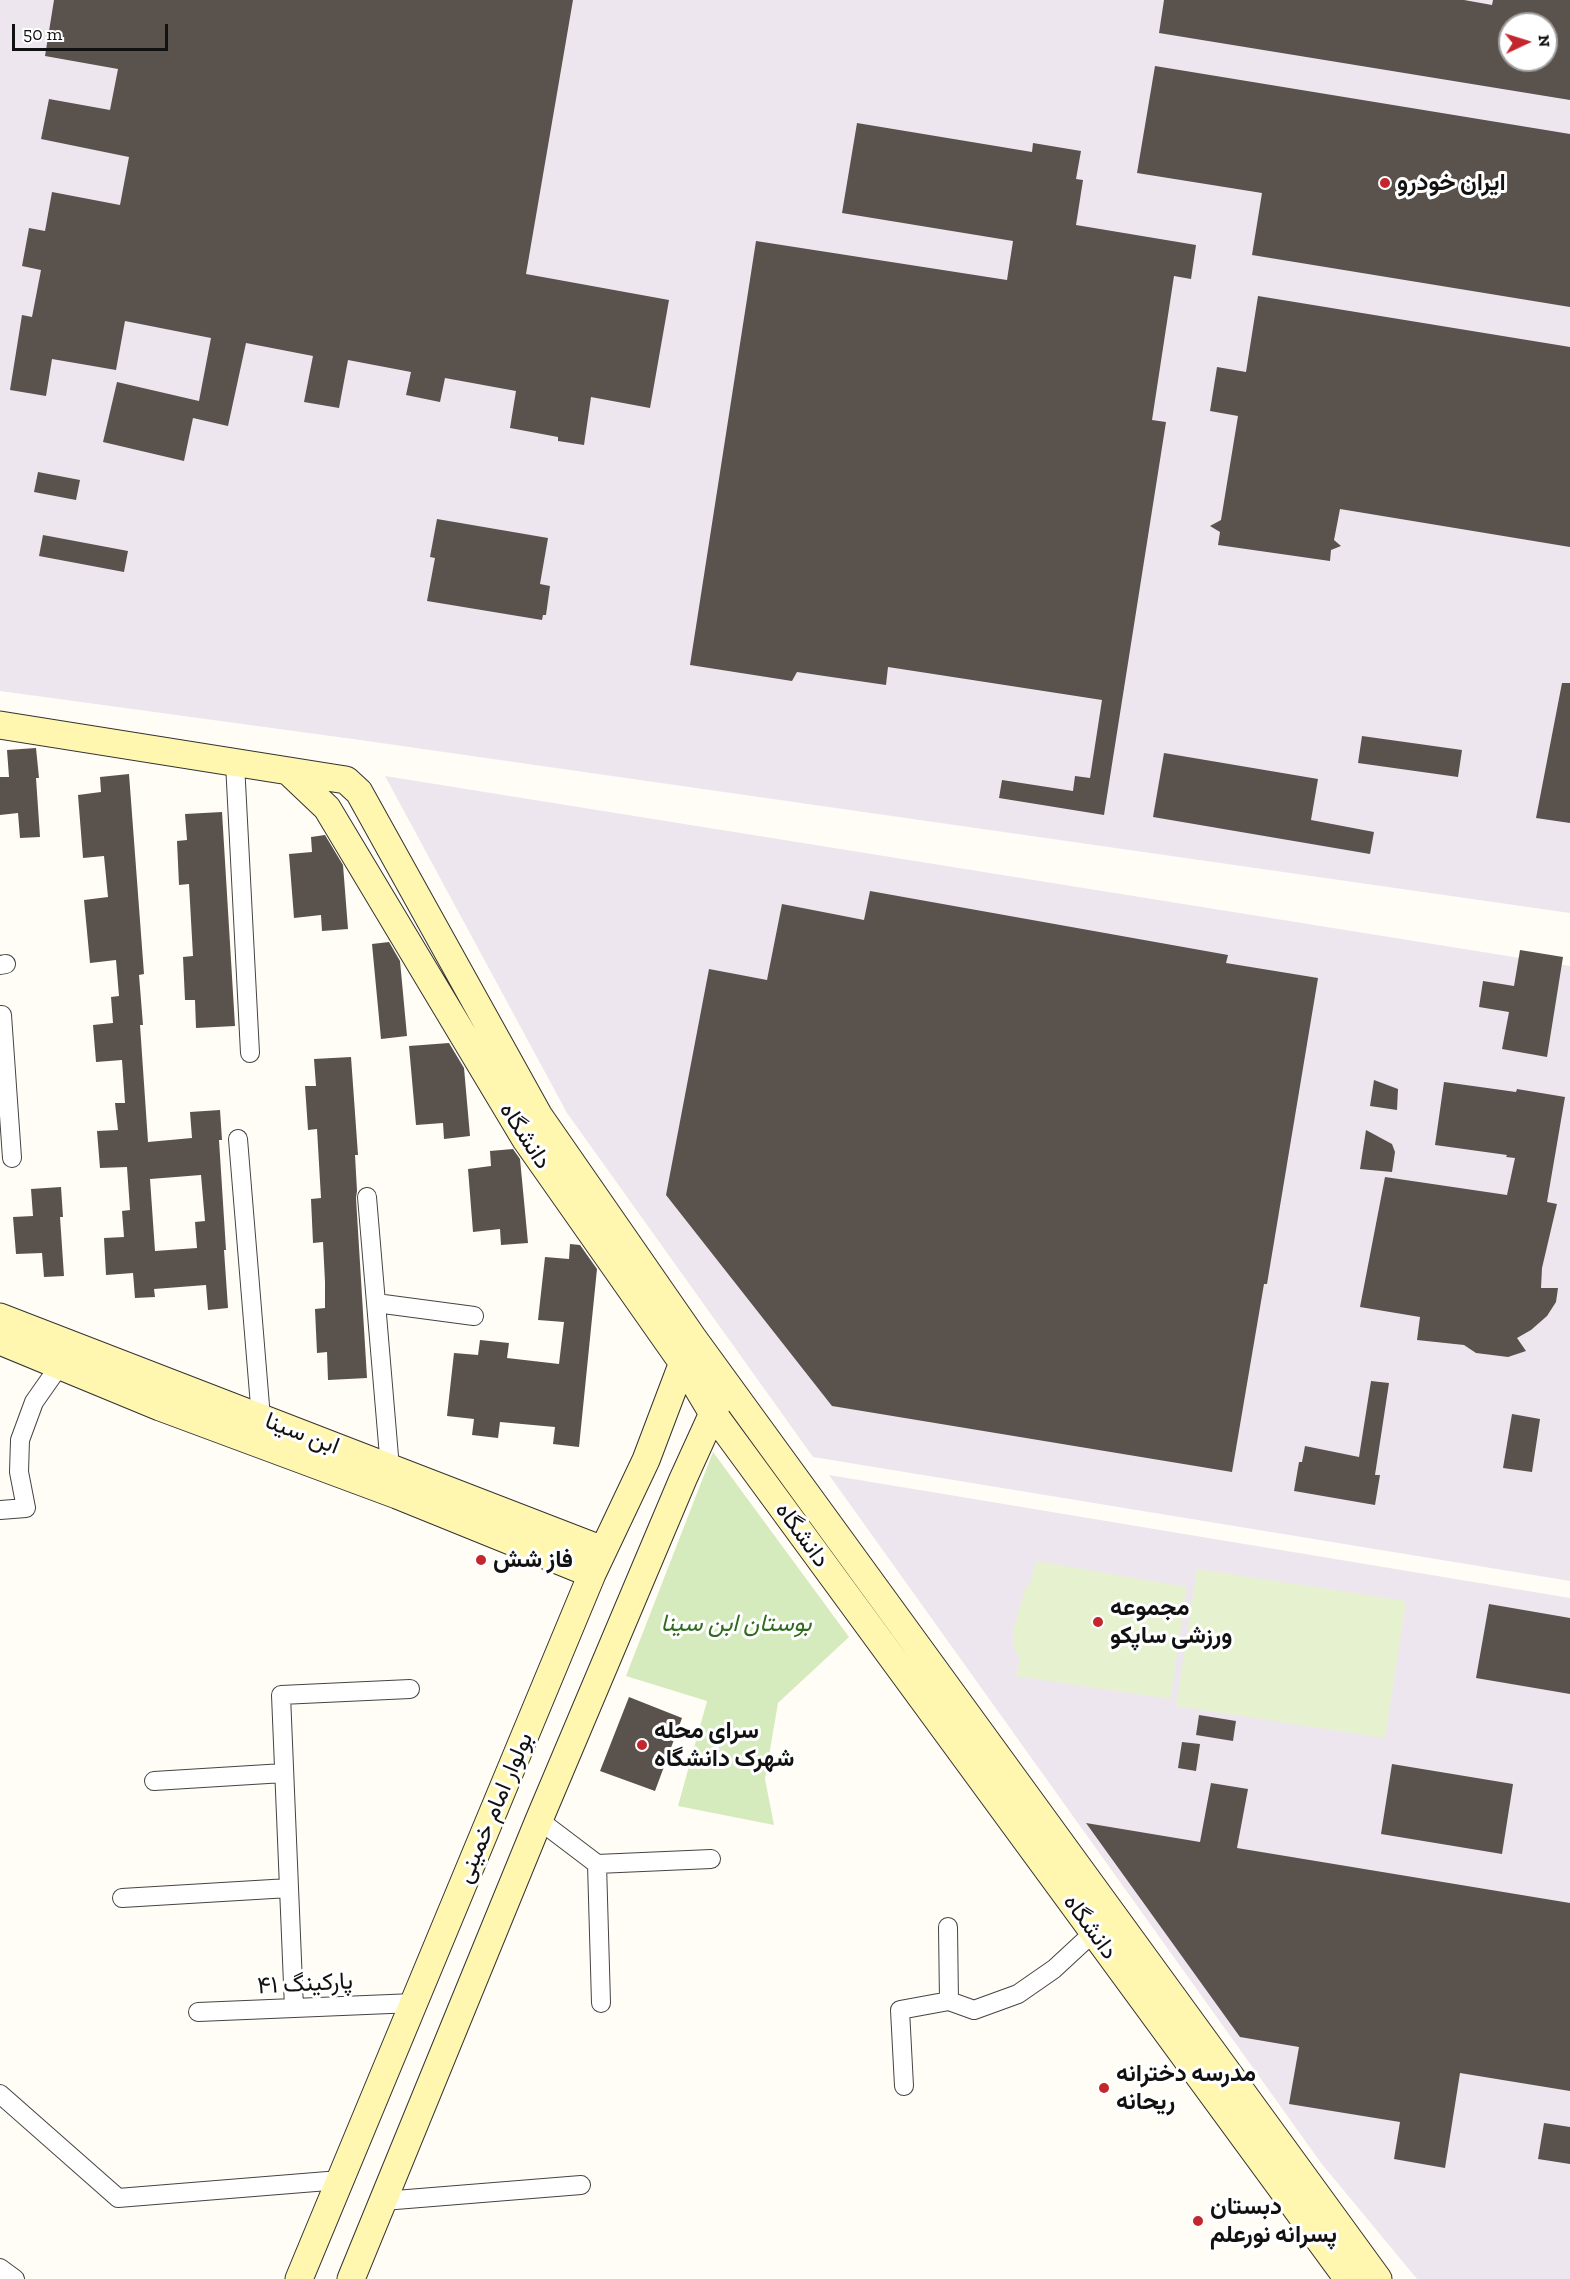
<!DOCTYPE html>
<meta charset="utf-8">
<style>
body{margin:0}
#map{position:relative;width:1570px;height:2279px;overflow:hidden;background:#fffdf5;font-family:"Zilla Slab",serif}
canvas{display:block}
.north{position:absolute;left:1498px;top:12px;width:60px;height:60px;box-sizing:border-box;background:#fff;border:2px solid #a0a0a0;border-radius:50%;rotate:86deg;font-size:16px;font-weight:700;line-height:24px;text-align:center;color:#111}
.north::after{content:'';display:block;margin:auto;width:21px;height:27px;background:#c4262e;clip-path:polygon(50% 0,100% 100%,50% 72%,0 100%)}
.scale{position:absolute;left:12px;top:24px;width:156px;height:27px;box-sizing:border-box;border:3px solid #111;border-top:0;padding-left:8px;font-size:18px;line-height:21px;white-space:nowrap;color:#111;-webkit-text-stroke:4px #fff;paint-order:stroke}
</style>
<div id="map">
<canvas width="1570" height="2279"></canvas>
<div class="north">N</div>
<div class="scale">50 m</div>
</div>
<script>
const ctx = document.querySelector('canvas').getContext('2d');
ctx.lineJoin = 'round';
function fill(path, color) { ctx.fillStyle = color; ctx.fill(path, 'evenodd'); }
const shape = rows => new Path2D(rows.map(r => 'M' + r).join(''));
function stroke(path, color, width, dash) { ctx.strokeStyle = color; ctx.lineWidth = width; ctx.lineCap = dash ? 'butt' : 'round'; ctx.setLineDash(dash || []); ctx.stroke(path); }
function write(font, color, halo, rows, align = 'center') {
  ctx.font = font + ' "Zilla Slab",Vazirmatn,serif'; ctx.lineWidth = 6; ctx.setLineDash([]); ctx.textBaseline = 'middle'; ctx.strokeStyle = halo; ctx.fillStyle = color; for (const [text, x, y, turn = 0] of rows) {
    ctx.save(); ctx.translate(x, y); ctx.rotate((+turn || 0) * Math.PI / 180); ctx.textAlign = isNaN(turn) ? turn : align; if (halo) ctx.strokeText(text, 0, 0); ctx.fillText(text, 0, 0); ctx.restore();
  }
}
fill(shape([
 [0,0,1570,0,1570,913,360,740,0,691],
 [1510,24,1546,24,1546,60,1510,60],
 [385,776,1570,966,1570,1581,813,1457,567,1113],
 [829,1475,1570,1598,1570,2279,1417,2279,1321,2163]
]), '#eee6ef');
fill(shape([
 [713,1452,849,1637,778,1703,765,1779,774,1825,678,1806,707,1701,626,1676]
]), '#d5ebbd');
fill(shape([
 [1036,1561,1187,1587,1170,1699,1016,1676,1020,1657,1014,1649,1013,1631,1024,1592,1032,1579],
 [1197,1569,1406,1601,1385,1738,1176,1706]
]), '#e6f2cf');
fill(shape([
 [54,0,573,0,526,274,669,300,650,408,591,397,584,445,558,441,558,437,510,428,516,391,445,378,440,402,406,395,411,372,348,360,339,408,304,402,313,356,246,343,228,426,193,418,184,461,103,442,117,382,199,401,211,338,125,321,116,370,52,359,46,396,10,390,22,315,32,317,41,270,22,266,29,228,45,231,52,192,120,205,129,157,41,139,49,99,110,110,118,69,45,56],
 [1164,0,1464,0,1492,5,1493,0,1570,0,1570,100,1159,33],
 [1510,24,1546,24,1546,60,1510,60],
 [1155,66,1570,134,1570,307,1252,255,1262,193,1137,173],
 [857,123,1032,152,1033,143,1081,151,1076,179,1083,180,1076,225,1196,245,1191,279,1174,276,1152,420,1166,422,1104,815,999,798,1002,780,1073,791,1075,776,1090,778,1102,700,888,667,886,685,797,672,792,681,690,665,756,241,1007,280,1013,241,842,213],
 [1258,296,1570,347,1570,547,1340,509,1334,540,1341,546,1331,550,1330,561,1218,545,1220,532,1210,526,1221,520,1238,416,1210,411,1217,367,1246,372],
 [38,472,80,480,76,500,34,492],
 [437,519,548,538,540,584,550,586,546,615,543,615,542,620,427,601,435,558,430,557],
 [43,535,128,551,124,572,39,556],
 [1562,683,1570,683,1570,823,1536,818],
 [1362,736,1462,750,1458,777,1358,763],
 [36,748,39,778,36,778,40,837,20,838,18,813,0,815,0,777,9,777,7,750],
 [1164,753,1318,779,1311,820,1374,832,1370,854,1153,817],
 [129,774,144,974,139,975,143,1025,140,1025,148,1142,192,1138,190,1112,220,1110,222,1140,219,1140,226,1250,224,1250,228,1308,208,1310,206,1285,154,1289,155,1297,135,1298,133,1273,106,1275,104,1238,124,1237,122,1211,130,1210,127,1167,100,1168,97,1131,118,1130,115,1103,125,1103,122,1060,96,1062,93,1025,113,1023,111,997,119,996,116,960,90,963,84,900,108,897,104,856,83,858,78,795,101,792,100,777],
 [201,1175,205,1221,195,1222,197,1248,155,1251,150,1179],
 [222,812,235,1026,196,1028,195,1000,185,1000,183,957,193,956,189,884,179,885,177,841,187,840,185,814],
 [325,835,343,865,348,929,322,931,321,915,294,918,289,854,312,852,311,837],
 [870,891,1228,955,1226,963,1318,978,1267,1284,1264,1284,1232,1472,832,1406,666,1195,709,969,767,980,782,904,864,920],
 [389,942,400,961,407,1036,381,1039,372,944],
 [1520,950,1563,957,1547,1057,1502,1049,1509,1012,1479,1007,1483,981,1514,986],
 [449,1043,464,1068,470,1136,444,1139,443,1123,416,1125,409,1046],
 [351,1057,358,1155,355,1155,357,1191,356,1198,367,1378,328,1380,327,1352,317,1353,315,1309,325,1308,325,1282,323,1242,313,1243,311,1199,321,1198,317,1129,308,1130,305,1086,316,1086,314,1059],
 [1374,1080,1398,1089,1397,1110,1370,1106],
 [1444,1082,1516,1092,1517,1089,1565,1097,1547,1202,1557,1204,1542,1268,1541,1288,1558,1288,1556,1302,1547,1316,1531,1330,1517,1338,1526,1351,1508,1357,1476,1353,1464,1345,1417,1340,1420,1317,1360,1307,1385,1177,1507,1195,1515,1158,1506,1157,1507,1155,1435,1145],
 [1366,1130,1392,1144,1395,1152,1392,1172,1360,1169],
 [513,1149,520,1159,528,1243,501,1245,500,1229,473,1232,468,1169,491,1166,490,1151],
 [61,1187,63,1217,60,1217,64,1276,44,1277,42,1253,16,1254,13,1217,33,1216,31,1189],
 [570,1244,580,1245,597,1269,579,1447,553,1444,555,1427,500,1422,498,1438,472,1435,474,1419,447,1416,454,1353,478,1355,480,1340,509,1343,507,1358,559,1364,564,1322,538,1320,545,1257,569,1259],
 [1371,1381,1389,1383,1375,1475,1380,1475,1375,1505,1294,1491,1299,1462,1302,1462,1305,1446,1359,1457],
 [1512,1414,1540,1419,1532,1472,1503,1468],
 [1489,1604,1570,1618,1570,1694,1476,1678],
 [629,1697,682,1718,655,1791,600,1771],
 [1199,1715,1236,1721,1233,1741,1196,1735],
 [1182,1742,1200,1744,1196,1771,1178,1768],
 [1392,1764,1513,1784,1502,1854,1381,1834],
 [1211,1783,1248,1789,1237,1848,1570,1903,1570,2091,1460,2073,1445,2168,1394,2159,1400,2122,1289,2104,1299,2047,1240,2037,1086,1823,1200,1842],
 [1544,2123,1570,2127,1570,2164,1538,2159]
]), '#5a524d');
const street = shape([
 [235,763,250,1053],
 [0,965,6,964],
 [0,1015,2,1015,12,1158],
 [238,1139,261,1418],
 [367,1197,390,1468],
 [376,1303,474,1316],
 [0,1510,26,1508,19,1472,20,1440,34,1402,60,1365],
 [154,1781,284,1773],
 [539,1820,597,1864,711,1859],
 [597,1864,601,2003],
 [122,1898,289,1888],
 [948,1927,949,2001,974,2010,1018,1994,1054,1969,1094,1932],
 [294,2008,281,1695,410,1689],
 [198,2012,414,2003],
 [904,2086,900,2010,949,2001],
 [0,2094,118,2198,340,2180],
 [383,2201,581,2185],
 [0,2268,15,2279]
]);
const secondary = shape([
 [0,725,333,778,346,780,359,792,539,1116,693,1338,1378,2279],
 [288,771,327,808,526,1140,682,1362,712,1412,1348,2279],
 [0,1317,603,1550],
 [0,1341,160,1407,397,1495,592,1574],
 [299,2279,592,1574,646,1460,688,1349],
 [351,2279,539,1820,683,1479,719,1400]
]);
stroke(street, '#444', 20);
stroke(secondary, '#333', 29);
stroke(street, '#fff', 18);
stroke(secondary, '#fff6b0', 27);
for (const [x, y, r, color] of [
 [1385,183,6,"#c4262e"],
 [481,1560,6,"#c4262e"],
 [1098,1622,6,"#c4262e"],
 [642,1745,6,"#c4262e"],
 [1104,2088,6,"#c4262e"],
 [1198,2221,6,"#c4262e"]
]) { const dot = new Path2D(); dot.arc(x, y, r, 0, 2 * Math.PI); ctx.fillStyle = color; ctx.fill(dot); stroke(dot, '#fff', 2); }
write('bold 24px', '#111', '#fff', [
 ["ایران خودرو",1397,183],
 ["فاز شش",493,1560],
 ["مجموعه",1110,1608],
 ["ورزشی ساپکو",1110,1636],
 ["سرای محله",654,1731],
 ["شهرک دانشگاه",654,1759],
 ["مدرسه دخترانه",1116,2074],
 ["ریحانه",1116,2102],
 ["دبستان",1210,2207],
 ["پسرانه نورعلم",1210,2235]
], 'left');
write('24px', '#111', '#fff', [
 ["دانشگاه",525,1136,57],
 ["ابن سینا",302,1434,21],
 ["دانشگاه",802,1535,54],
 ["بولوار امام خمینی",495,1808,-67],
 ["دانشگاه",1090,1927,54],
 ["پارکینگ ۴۱",305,1984,-3]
]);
write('italic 24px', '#2f6b1f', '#fff', [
 ["بوستان ابن سینا",736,1624]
]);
</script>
